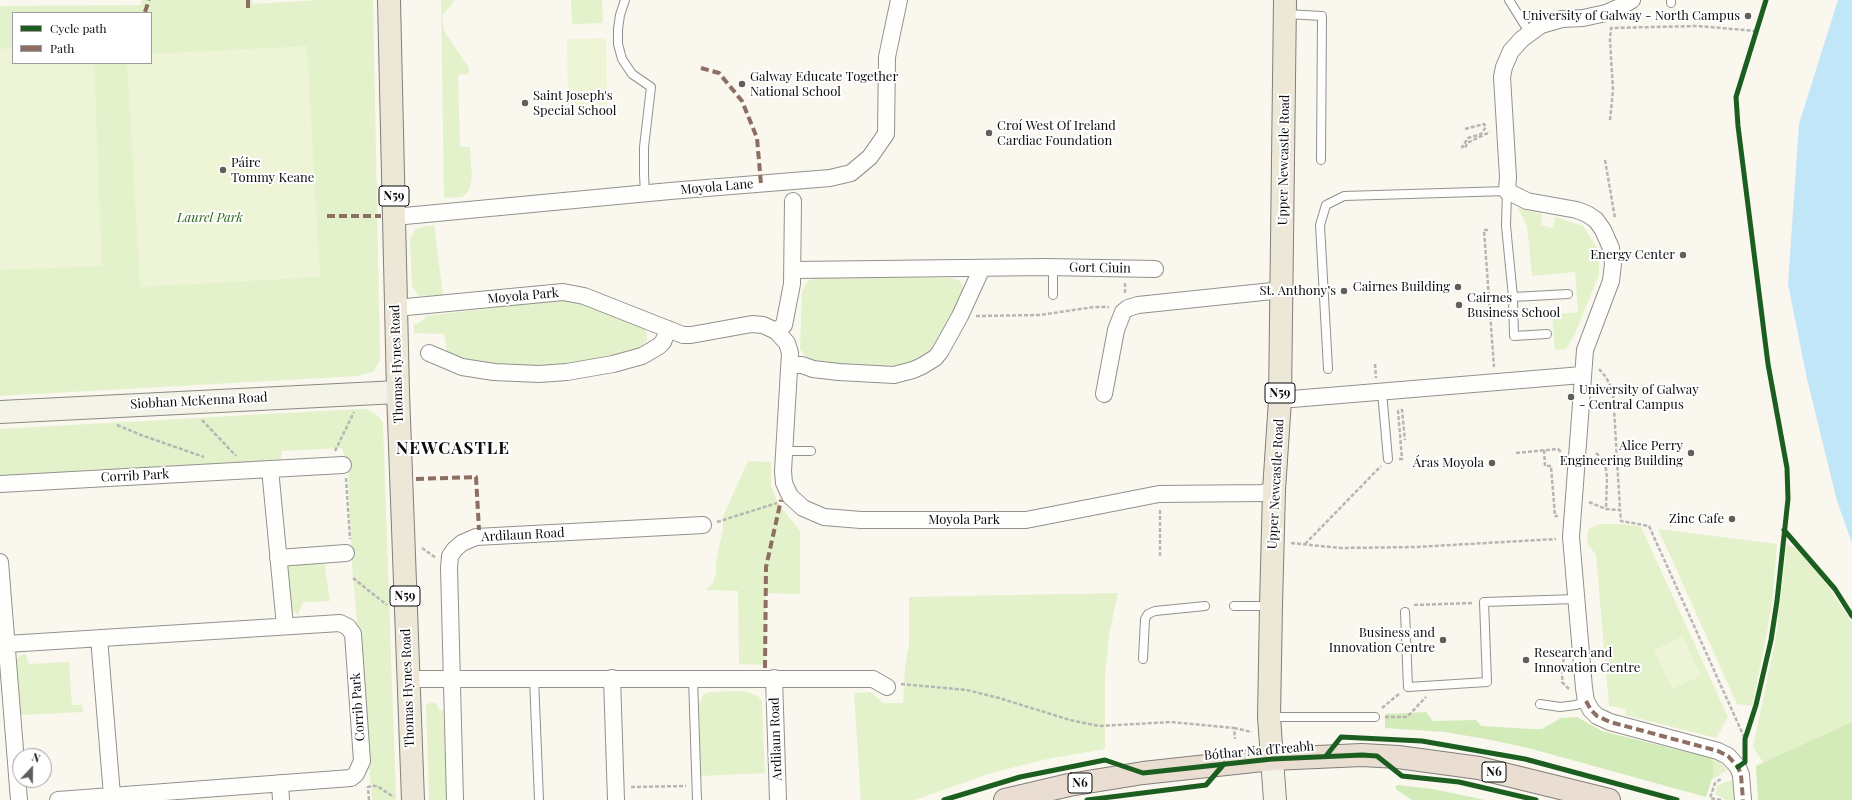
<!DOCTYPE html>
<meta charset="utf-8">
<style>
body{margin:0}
#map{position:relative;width:1852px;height:800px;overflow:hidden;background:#faf7ee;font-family:"Playfair Display",serif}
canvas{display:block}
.legend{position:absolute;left:12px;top:12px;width:140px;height:52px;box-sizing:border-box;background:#fff;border:1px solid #9d9d9d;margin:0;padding:5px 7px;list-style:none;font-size:12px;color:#0b0b0b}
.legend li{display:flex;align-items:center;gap:8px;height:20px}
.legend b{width:20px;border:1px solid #9d9d9d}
.north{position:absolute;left:12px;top:748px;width:40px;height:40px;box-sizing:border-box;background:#fff;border:1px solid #9d9d9d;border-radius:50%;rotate:22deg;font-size:11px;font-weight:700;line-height:16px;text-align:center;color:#0b0b0b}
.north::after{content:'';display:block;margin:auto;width:14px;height:18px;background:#5f5e5a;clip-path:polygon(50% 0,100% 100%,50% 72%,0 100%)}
</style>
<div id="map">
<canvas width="1852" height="800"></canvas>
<ul class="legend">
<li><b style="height:5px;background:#1b5e20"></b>Cycle path</li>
<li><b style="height:5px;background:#8d6e63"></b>Path</li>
</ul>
<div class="north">N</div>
</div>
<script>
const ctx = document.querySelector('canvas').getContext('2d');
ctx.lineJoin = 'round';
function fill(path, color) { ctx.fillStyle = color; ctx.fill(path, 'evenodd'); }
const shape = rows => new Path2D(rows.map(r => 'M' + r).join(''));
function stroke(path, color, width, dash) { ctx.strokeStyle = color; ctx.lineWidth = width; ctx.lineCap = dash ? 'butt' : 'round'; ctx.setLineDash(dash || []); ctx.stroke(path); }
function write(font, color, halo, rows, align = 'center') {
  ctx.font = font + ' "Playfair Display",serif'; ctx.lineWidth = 4; ctx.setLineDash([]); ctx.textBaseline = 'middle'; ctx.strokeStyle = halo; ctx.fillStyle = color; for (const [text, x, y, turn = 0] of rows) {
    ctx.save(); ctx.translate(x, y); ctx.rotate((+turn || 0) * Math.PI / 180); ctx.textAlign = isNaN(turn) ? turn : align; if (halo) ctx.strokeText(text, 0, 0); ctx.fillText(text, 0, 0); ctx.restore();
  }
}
fill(shape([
 [141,0,252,0,253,4,318,0,373,0,380,360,374,371,358,376,0,396,0,6,141,5],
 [13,13,151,13,151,63,13,63],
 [441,0,454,0,452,5,444,13,442,18,444,31,469,68,469,74,458,75,460,147,470,147,472,176,470,188,466,194,462,197,444,198],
 [571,0,602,0,603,23,572,24],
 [1518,208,1542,214,1541,225,1553,228,1555,217,1583,226,1599,251,1599,275,1575,334,1566,349,1555,350,1552,315,1578,312,1575,272,1532,276,1527,226],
 [434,225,443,295,419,296,412,287,410,239,415,230,421,227],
 [814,277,951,278,960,281,964,290,942,335,928,353,916,361,892,367,843,365,810,359,806,357,800,349,802,292,806,283],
 [559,300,577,302,640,326,646,331,647,340,638,349,606,358,559,365,535,366,490,364,455,358,447,351,444,334,414,333,414,325,425,319,425,316],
 [358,409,366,409,373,412,379,417,383,423,396,800,372,800,352,564,348,466,342,448,282,451,280,462,0,479,0,429],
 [748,461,771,462,771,486,778,503,800,531,800,594,766,593,766,665,739,664,738,591,706,590,713,583,716,573,716,562,723,529,723,516],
 [1600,524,1622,524,1641,527,1728,717,1716,738,1625,715,1626,709,1609,706,1596,555,1587,543,1588,531,1590,528],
 [1658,529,1777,544,1772,603,1765,643,1752,706,1737,704],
 [1787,544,1797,550,1809,563,1828,586,1852,623,1852,800,1758,800,1756,766,1763,762,1753,747,1775,643],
 [324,561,330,601,303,602,298,615,290,609,286,564],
 [1118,593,1109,635,1105,676,1105,749,1042,760,988,774,915,800,861,800,854,693,871,692,883,703,903,703,905,667,909,645,909,597],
 [25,654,29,664,69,662,72,705,82,705,83,712,21,715,16,662,19,656],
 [744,691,758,696,762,701,765,773,701,776,699,704,704,694,711,692],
 [431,702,436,703,440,711,443,710,447,800,429,800,426,705],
 [1710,758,1719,761,1727,770,1712,780,1713,767],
 [1732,780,1736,800,1726,800,1715,794,1718,785]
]), '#e3f2cb');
fill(shape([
 [1426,712,1433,721,1476,720,1481,726,1531,729,1542,729,1561,718,1577,717,1602,731,1710,758,1713,762,1713,776,1706,797,1532,749,1491,740,1445,732,1385,728,1385,714],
 [1852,722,1852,800,1758,800,1756,766],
 [1398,785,1433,789,1485,800,1412,800,1397,790,1395,787]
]), '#d3eab9');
fill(shape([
 [606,38,607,105,568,105,567,39],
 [307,46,320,277,140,287,127,63,151,63,151,54],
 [13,48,13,63,94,63,102,266,0,270,0,49],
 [1683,636,1701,676,1672,689,1654,650]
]), '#edf5d6');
fill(shape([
 [1838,0,1852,0,1852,543,1837,501,1807,379,1788,284,1799,124]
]), '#c1e6f8');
const lane = shape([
 [625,0,620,15,618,29,618,44,622,59,632,74,651,87,644,147,644,174,645,194],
 [1509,0,1529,32],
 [1671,0,1671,3],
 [1286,14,1322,16,1321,160],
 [1053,295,1053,267],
 [1513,297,1568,294],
 [1328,369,1320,225,1326,205,1344,196,1507,191,1506,226,1513,297,1514,336,1547,334],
 [1382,392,1388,459],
 [784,451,811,451],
 [1234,606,1270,606],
 [1405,612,1408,687,1487,682,1484,602,1576,599],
 [1143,659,1145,619,1148,614,1155,611,1205,606],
 [534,678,539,800],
 [693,678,697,800],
 [1540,704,1560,707,1576,705,1586,701],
 [1270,717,1375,717]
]);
const street = shape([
 [1632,0,1622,6,1606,13,1583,18,1562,19,1541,25,1522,39,1511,51,1504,67,1502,77,1508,177,1507,191,1527,201,1577,210,1587,214,1596,220,1603,230,1611,248,1613,264,1611,281,1585,350,1571,537,1584,688,1586,701,1591,710,1597,716,1610,722,1718,751,1728,756,1738,767,1741,775,1743,800],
 [793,201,792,284,784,325,776,331,787,343,790,353,783,471,784,483,790,496,803,508,824,517,861,520,1026,520,1159,494,1262,493,1274,490],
 [394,217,670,191,830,178,851,173,870,157,886,134,887,57,899,0],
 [794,270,1046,267,1155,269],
 [396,308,563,292,584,296,683,335,691,335,752,324,763,325,776,331],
 [429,353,462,367,494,372,539,374,567,372,613,364,642,356,659,346,663,342,668,329],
 [791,365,802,365,813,369,839,372,894,375,913,370,922,366,935,358,940,352,960,316,982,268],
 [1104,394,1116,330,1123,312,1128,308,1138,305,1282,290],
 [1280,400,1582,375],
 [270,469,285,626],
 [0,484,343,465],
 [278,558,346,553],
 [0,562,19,800],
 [99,638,112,795],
 [7,644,340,623,348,627,353,634,362,761,356,774,351,778,58,800],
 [612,678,616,800],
 [774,678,778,800],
 [408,679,873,679,887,687],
 [280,783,281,800],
 [455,800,449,568,450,556,455,549,462,543,476,537,703,525]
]);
const secondary = shape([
 [0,412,398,392],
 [1272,759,1275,800]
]);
const primary = shape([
 [389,0,398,392,413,800],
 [1272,759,1269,717,1271,606,1274,490,1280,400,1285,0]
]);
const highway = shape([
 [1005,800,1069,785,1143,773,1272,759,1362,755,1398,757,1479,768,1609,800]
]);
stroke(lane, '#93918d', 10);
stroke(street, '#93918d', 18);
stroke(secondary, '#898884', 24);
stroke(primary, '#807f7a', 24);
stroke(highway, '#807f7a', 24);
stroke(shape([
 [1610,120,1613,90,1610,40,1611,28,1698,26,1756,31],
 [1465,129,1484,124,1486,127,1481,134,1468,138,1462,147,1465,148,1467,143,1490,132],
 [1605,160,1615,218],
 [1488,230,1484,230,1494,367],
 [1125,283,1125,294],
 [976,316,1040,315,1094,307,1109,307],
 [1375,364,1376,378],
 [1599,369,1606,377,1613,392,1620,510],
 [202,420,236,456],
 [117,425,141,435,204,457],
 [1544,450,1545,466,1551,466,1555,516,1558,516],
 [335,451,354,412],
 [1516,453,1558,449,1562,453],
 [1596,453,1605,461,1607,478,1606,509],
 [1399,459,1402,459,1398,411,1402,410,1405,440],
 [346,478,350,539],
 [1589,502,1606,509,1620,510,1621,521,1649,526,1745,739],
 [1160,510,1160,558],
 [717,522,777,503],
 [1784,530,1835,589,1852,616],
 [1291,543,1341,548,1416,547,1556,539],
 [1305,544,1381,466],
 [422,548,436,558],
 [353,578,387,605],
 [1414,605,1473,603],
 [1564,652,1562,682,1569,689],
 [901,684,967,690,999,698,1070,720,1099,726,1171,722,1234,728,1235,739],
 [1382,708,1400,693],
 [1385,717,1407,717,1426,697],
 [1234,728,1252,732],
 [631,787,686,786],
 [369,800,368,787,372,786,377,786,394,797],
 [1721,800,1710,798,1715,783,1722,778]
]), '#b7b6b5', 2.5, [4, 2]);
stroke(lane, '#fefefc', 8);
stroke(street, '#fefefc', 16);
stroke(secondary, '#f4f3e8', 22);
stroke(primary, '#ece7d6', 22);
stroke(highway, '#eaded2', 22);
stroke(shape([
 [248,0,248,11],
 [145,12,149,0],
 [701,68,719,73,742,101,757,138,761,184],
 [327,216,381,216],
 [416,479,476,477,479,530],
 [765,668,766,567,781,500],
 [1586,701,1591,710,1597,716,1610,722,1718,751,1728,756,1738,767,1741,775,1743,800]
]), '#8d6e63', 4, [8, 4]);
stroke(shape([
 [1784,530,1835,589,1852,616],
 [1326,756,1341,737,1422,741,1525,759,1677,800],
 [1738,767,1745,762,1745,739,1756,705,1771,640,1777,601,1788,499,1787,468,1768,364,1738,126,1736,97,1766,0],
 [944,800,1020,777,1105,760,1143,773,1272,759,1362,755,1377,756,1402,776,1459,782,1536,800],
 [1087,800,1206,785,1224,764]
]), '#1b5e20', 5);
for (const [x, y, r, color] of [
 [1748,16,4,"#5f5e5a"],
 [742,84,4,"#5f5e5a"],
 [525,103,4,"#5f5e5a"],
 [989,133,4,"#5f5e5a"],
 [223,170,4,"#5f5e5a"],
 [1683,255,4,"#5f5e5a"],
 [1458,287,4,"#5f5e5a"],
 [1344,291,4,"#5f5e5a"],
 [1459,305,4,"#5f5e5a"],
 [1571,397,4,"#5f5e5a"],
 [1691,453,4,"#5f5e5a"],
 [1492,463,4,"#5f5e5a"],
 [1732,519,4,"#5f5e5a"],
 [1443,640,4,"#5f5e5a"],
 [1526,660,4,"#5f5e5a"]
]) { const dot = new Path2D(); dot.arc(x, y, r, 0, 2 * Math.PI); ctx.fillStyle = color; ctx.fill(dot); stroke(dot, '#fff', 1.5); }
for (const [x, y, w] of [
 [394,196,30],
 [1280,393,30],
 [405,596,30],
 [1494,772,24],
 [1080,783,24]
]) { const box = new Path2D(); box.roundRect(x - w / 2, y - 10, w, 20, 3); ctx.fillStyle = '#fff'; ctx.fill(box); stroke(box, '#0b0b0b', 1); }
write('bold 12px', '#0b0b0b', null, [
 ["N59",394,196],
 ["N59",1280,393],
 ["N59",405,596],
 ["N6",1494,772],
 ["N6",1080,783]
]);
write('13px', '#0b0b0b', '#fff', [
 ["University of Galway - North Campus",1740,16],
 ["Galway Educate Together",750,77,"left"],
 ["National School",750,92,"left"],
 ["Saint Joseph's",533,96,"left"],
 ["Special School",533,111,"left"],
 ["Croí West Of Ireland",997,126,"left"],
 ["Cardiac Foundation",997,141,"left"],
 ["Páirc",231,163,"left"],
 ["Tommy Keane",231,178,"left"],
 ["Energy Center",1675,255],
 ["Cairnes Building",1450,287],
 ["St. Anthony’s",1336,291],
 ["Cairnes",1467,298,"left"],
 ["Business School",1467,313,"left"],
 ["University of Galway",1579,390,"left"],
 ["- Central Campus",1579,405,"left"],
 ["Alice Perry",1683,446],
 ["Engineering Building",1683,461],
 ["Áras Moyola",1484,463],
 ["Zinc Cafe",1724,519],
 ["Business and",1435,633],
 ["Innovation Centre",1435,648],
 ["Research and",1534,653,"left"],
 ["Innovation Centre",1534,668,"left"]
], 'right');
write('13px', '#0b0b0b', '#fff', [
 ["Upper Newcastle Road",1284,160,-89],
 ["Moyola Lane",717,187,-5],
 ["Gort Ciuin",1100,268,1],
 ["Moyola Park",523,296,-5],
 ["Thomas Hynes Road",397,364,-92],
 ["Siobhan McKenna Road",199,401,-3],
 ["Corrib Park",135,476,-3],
 ["Upper Newcastle Road",1276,484,-87],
 ["Moyola Park",964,520],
 ["Ardilaun Road",523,535,-3],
 ["Thomas Hynes Road",408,688,-92],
 ["Corrib Park",358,707,-94],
 ["Ardilaun Road",776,739,-92],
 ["Bóthar Na dTreabh",1259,751,-5]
]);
write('italic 13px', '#286716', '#fff', [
 ["Laurel Park",210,218]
]);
ctx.letterSpacing = '1px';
write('bold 17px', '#0b0b0b', '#fff', [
 ["NEWCASTLE",453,449]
]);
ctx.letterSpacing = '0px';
</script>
